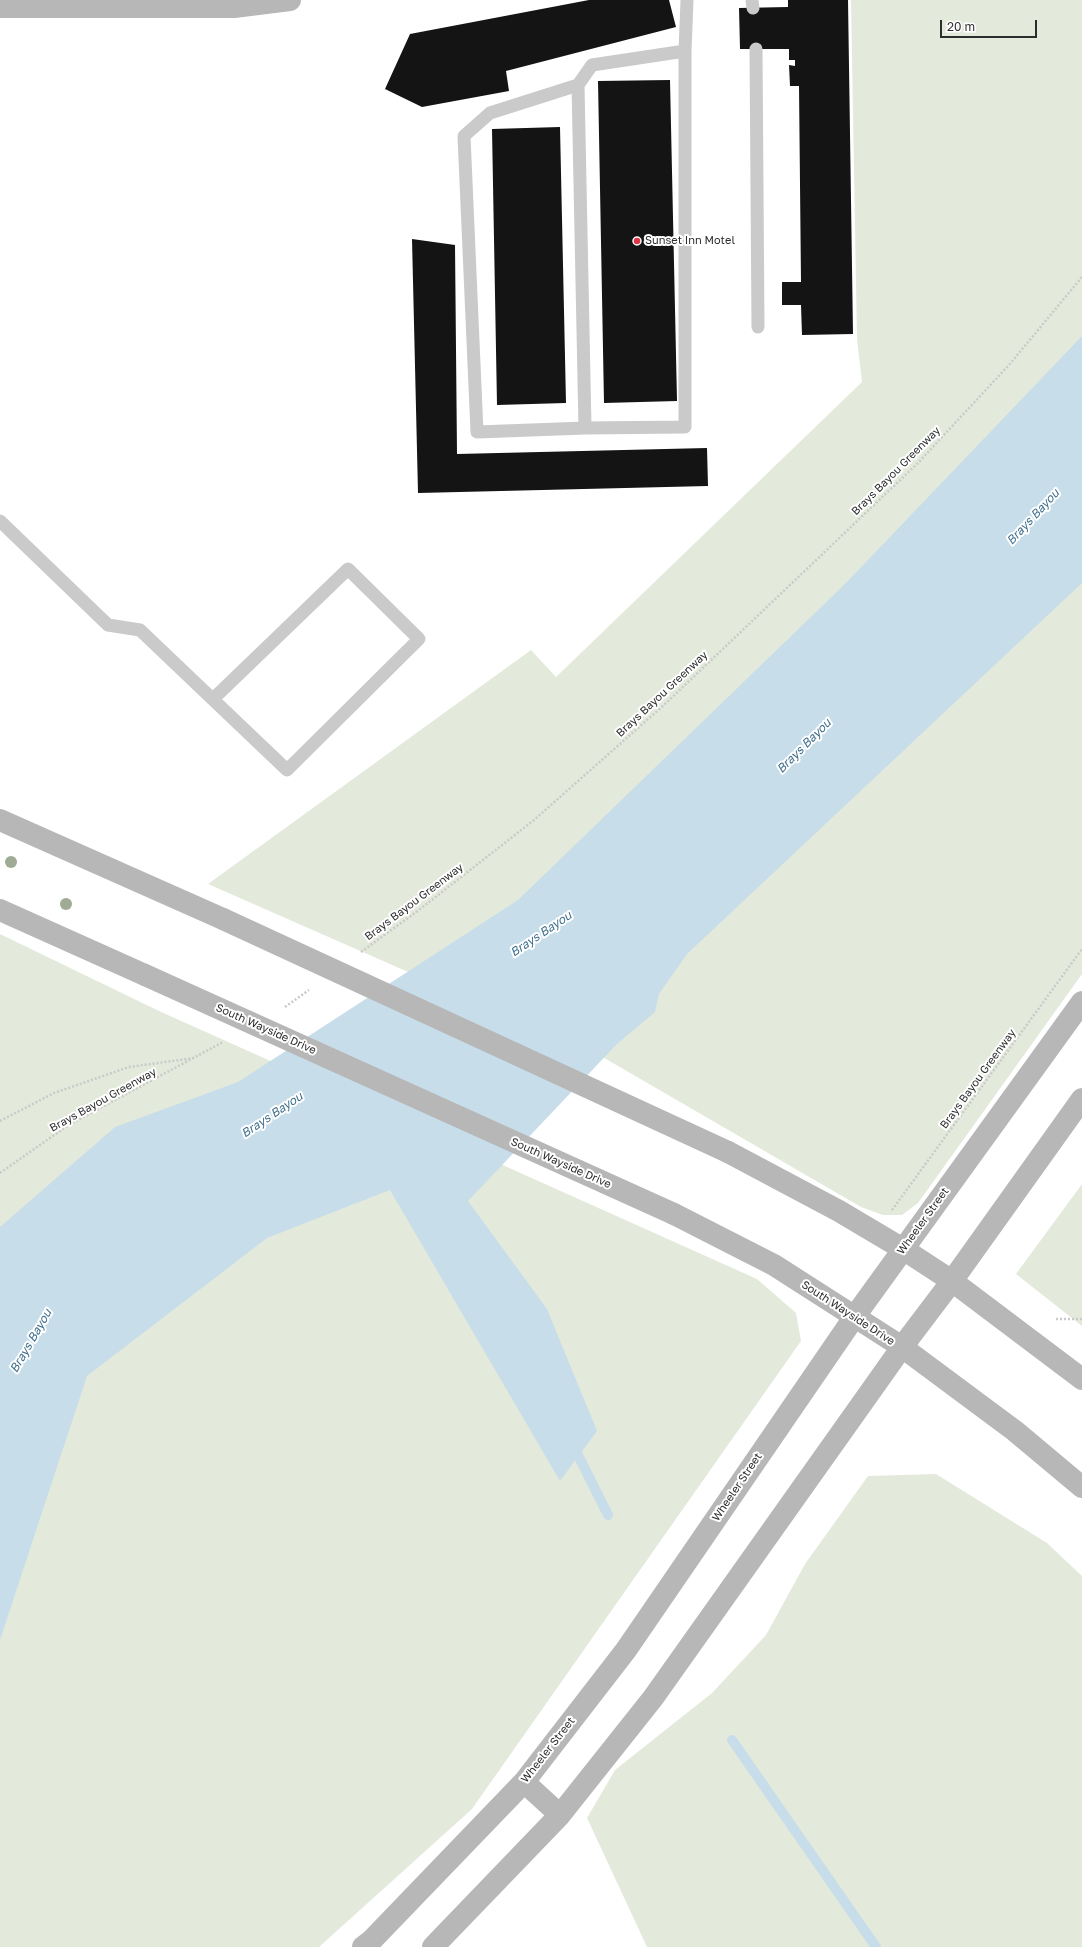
<!DOCTYPE html>
<style>
body{margin:0}
#map{position:relative;width:1082px;height:1947px;overflow:hidden;background:#fff;font-family:"Golos Text",sans-serif}
canvas{display:block}
.scale{position:absolute;left:940px;top:20px;width:97px;height:18px;box-sizing:border-box;border:2px solid #2d2d2d;border-top:0;padding-left:5px;font-size:12px;line-height:14px;white-space:nowrap;color:#2d2d2d;-webkit-text-stroke:3px #fff;paint-order:stroke}
</style>
<div id="map">
<canvas width="1082" height="1947"></canvas>
<div class="scale">20 m</div>
</div>
<script>
const ctx = document.querySelector('canvas').getContext('2d');
ctx.lineJoin = 'round';
function fill(path, color) { ctx.fillStyle = color; ctx.fill(path, 'evenodd'); }
const shape = rows => new Path2D(rows.map(r => 'M' + r).join(''));
function stroke(path, color, width, dash) { ctx.strokeStyle = color; ctx.lineWidth = width; ctx.lineCap = dash ? 'butt' : 'round'; ctx.setLineDash(dash || []); ctx.stroke(path); }
function write(font, color, halo, rows, align = 'center') {
  ctx.font = font + ' "Golos Text",sans-serif'; ctx.lineWidth = 4; ctx.setLineDash([]); ctx.textBaseline = 'middle'; ctx.strokeStyle = halo; ctx.fillStyle = color; for (const [text, x, y, turn = 0] of rows) {
    ctx.save(); ctx.translate(x, y); ctx.rotate((+turn || 0) * Math.PI / 180); ctx.textAlign = isNaN(turn) ? turn : align; if (halo) ctx.strokeText(text, 0, 0); ctx.fillText(text, 0, 0); ctx.restore();
  }
}
fill(shape([
 [851,0,1082,0,1082,974,918,1203,902,1215,883,1215,861,1207,606,1059,208,884,531,650,556,677,862,382,857,339],
 [0,934,159,1011,757,1279,796,1313,801,1341,472,1809,319,1947,0,1947],
 [1082,1184,1082,1326,1016,1274],
 [936,1474,1047,1543,1082,1576,1082,1947,647,1947,587,1818,615,1770,712,1693,766,1635,805,1564,868,1476]
]), '#e3eadb');
fill(shape([
 [1082,336,1082,583,687,954,659,994,655,1012,617,1044,468,1201,547,1309,597,1431,560,1481,390,1190,267,1238,87,1376,0,1640,0,1227,115,1127,238,1082,518,900,846,583]
]), '#c8ddea');
stroke(shape([
 [573,1445,608,1515],
 [732,1740,876,1947]
]), '#c8ddea', 10);
fill(shape([
 [589,0,669,0,676,27,506,71,509,91,422,107,385,89,410,34],
 [788,0,848,0,853,334,802,335,801,305,782,305,782,282,801,282,799,86,790,86,789,65,795,66,795,60,789,60,789,49,740,49,739,8,788,7],
 [670,80,677,401,604,403,598,81],
 [560,127,566,403,497,405,492,129],
 [412,239,455,245,457,454,707,448,708,486,418,493]
]), '#141414');
stroke(shape([
 [361,952,419,910,534,820,664,705,917,464,1009,365,1082,277],
 [285,1007,309,990],
 [0,1121,54,1093,129,1067,194,1058],
 [0,1173,67,1126,223,1042],
 [892,1210,1082,949],
 [1056,1319,1082,1319]
]), '#cacaca', 2.5, [2, 2]);
stroke(shape([
 [752,0,753,8],
 [756,49,758,327],
 [685,51,685,427,585,428,477,432,464,136,490,113,578,85,592,65,685,51],
 [685,51,687,0],
 [578,85,585,428],
 [0,521,108,625,140,630,287,770,419,639,348,569,213,699]
]), '#cacaca', 13);
stroke(shape([
 [0,7,234,7,290,0],
 [0,820,223,919],
 [0,910,145,975],
 [728,1152,839,1211,903,1249,952,1281,1082,1379],
 [674,1214,774,1265,902,1347,1015,1431,1082,1487],
 [524,1782,560,1815],
 [363,1947,372,1940,524,1782,626,1650,855,1316,1082,1002],
 [433,1947,560,1815,653,1698,902,1347,952,1281,1082,1099]
]), '#b7b7b7', 22);
stroke(shape([
 [223,919,728,1152],
 [145,975,674,1214]
]), '#b7b7b7', 22);
ctx.fillStyle = '#9fab94';
for (const [x, y] of [
 [11,862],
 [66,904]
]) { ctx.beginPath(); ctx.arc(x, y, 6, 0, 2 * Math.PI); ctx.fill(); }
for (const [x, y, r, color] of [
 [637,241,4,"#dd3644"]
]) { const dot = new Path2D(); dot.arc(x, y, r, 0, 2 * Math.PI); ctx.fillStyle = color; ctx.fill(dot); stroke(dot, '#fff', 1.5); }
write('11px', '#2d2d2d', '#fff', [
 ["Sunset Inn Motel",645,241]
], 'left');
write('11px', '#2d2d2d', '#fff', [
 ["Brays Bayou Greenway",896,471,-45],
 ["Brays Bayou Greenway",662,694,-43],
 ["Brays Bayou Greenway",414,902,-37],
 ["South Wayside Drive",266,1029,24],
 ["Brays Bayou Greenway",978,1079,-54],
 ["Brays Bayou Greenway",103,1100,-29],
 ["South Wayside Drive",561,1163,24],
 ["Wheeler Street",923,1221,-54],
 ["South Wayside Drive",848,1313,33],
 ["Wheeler Street",737,1487,-56],
 ["Wheeler Street",548,1750,-52]
]);
write('italic 12px', '#3f6f8c', '#fff', [
 ["Brays Bayou",1033,517,-47],
 ["Brays Bayou",804,746,-45],
 ["Brays Bayou",541,934,-34],
 ["Brays Bayou",272,1115,-34],
 ["Brays Bayou",31,1341,-60]
]);
</script>
